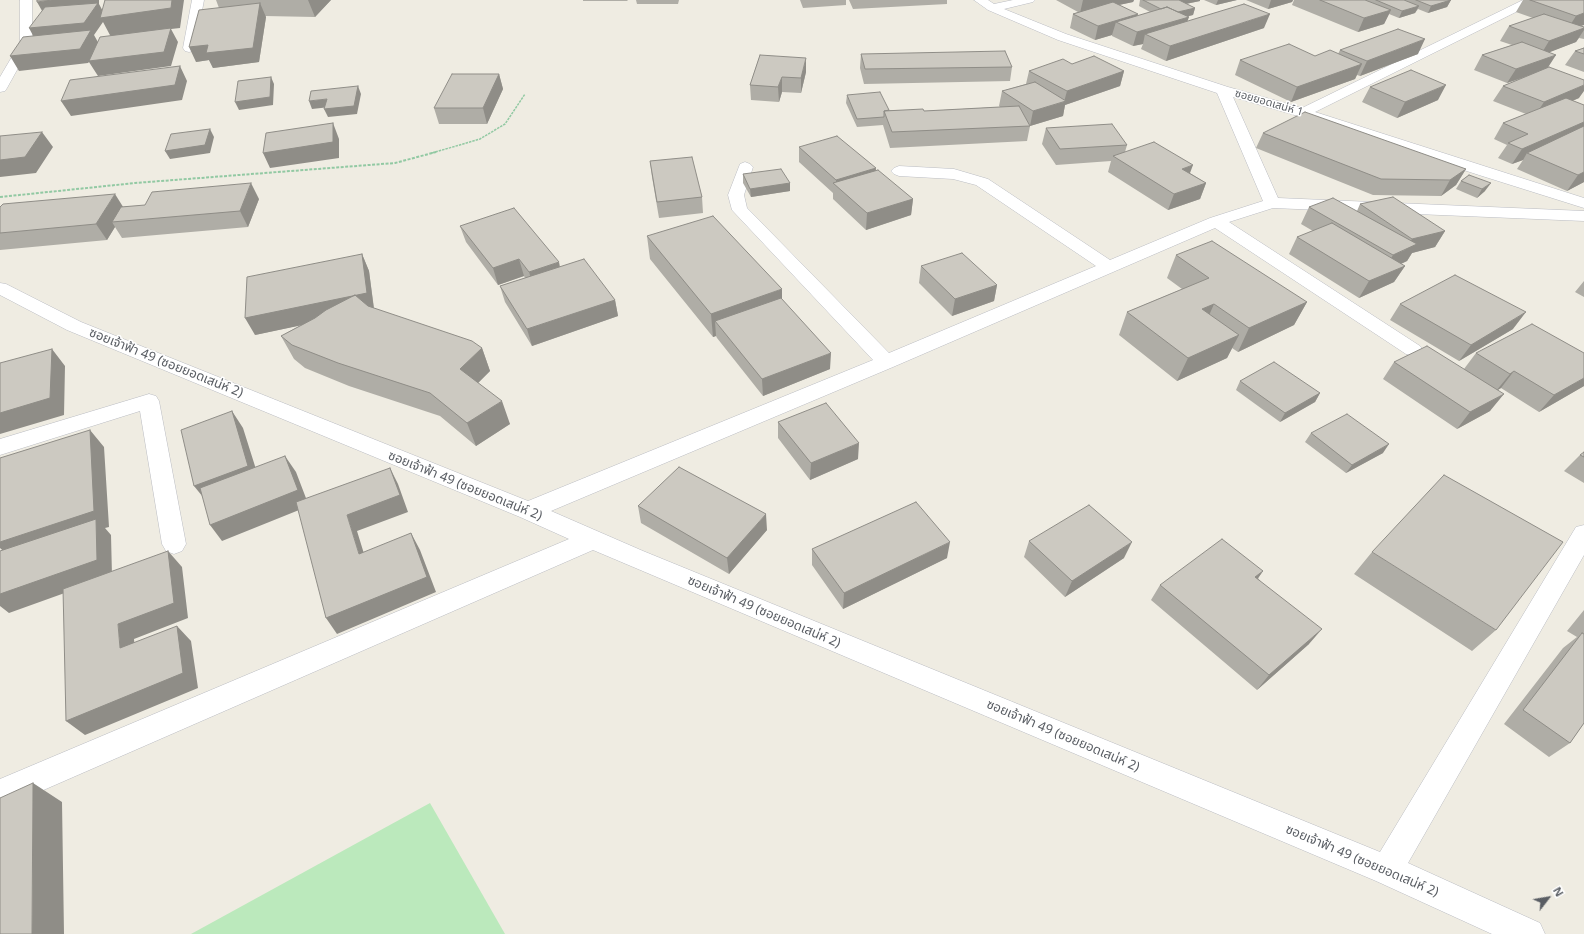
<!DOCTYPE html>
<meta charset="utf-8">
<style>
body{margin:0}
#map{position:relative;width:1584px;height:934px;overflow:hidden;background:#efece2;font-family:"Noto Sans",sans-serif}
canvas{display:block}
.north{position:absolute;left:1528px;top:878px;width:40px;height:40px;-webkit-text-stroke:3px #fff;paint-order:stroke;rotate:59deg;font-size:11px;font-weight:700;line-height:16px;text-align:center;color:#5a5e64}
.north::after{content:'';display:block;margin:auto;width:14px;height:18px;background:#5a5e64;clip-path:polygon(50% 0,100% 100%,50% 72%,0 100%)}
</style>
<div id="map">
<canvas width="1584" height="934"></canvas>
<div class="north">N</div>
</div>
<script>
const ctx = document.querySelector('canvas').getContext('2d');
ctx.lineJoin = 'round';
function fill(path, color) { ctx.fillStyle = color; ctx.fill(path, 'evenodd'); }
const shape = rows => new Path2D(rows.map(r => 'M' + r).join(''));
function stroke(path, color, width, dash) { ctx.strokeStyle = color; ctx.lineWidth = width; ctx.lineCap = dash ? 'butt' : 'round'; ctx.setLineDash(dash || []); ctx.stroke(path); }
function write(font, color, halo, rows, align = 'center') {
  ctx.font = font + ' "Noto Sans","Noto Sans Thai",sans-serif'; ctx.lineWidth = 3; ctx.setLineDash([]); ctx.textBaseline = 'middle'; ctx.strokeStyle = halo; ctx.fillStyle = color; for (const [text, x, y, turn = 0] of rows) {
    ctx.save(); ctx.translate(x, y); ctx.rotate((+turn || 0) * Math.PI / 180); ctx.textAlign = isNaN(turn) ? turn : align; if (halo) ctx.strokeText(text, 0, 0); ctx.fillText(text, 0, 0); ctx.restore();
  }
}
fill(shape([
 [430,803,505,934,191,934]
]), '#bbe9bc');
const minor = shape([
 [20,0,32,0,32,43,7,88,5,91,0,92,0,77,20,43,20,0],
 [192,0,204,0,195,48,193,51,189,52,185,51,183,48,192,0],
 [974,0,988,0,994,4,1013,0,1035,0,1033,2,1004,9,1066,34,1228,87,1302,108,1523,0,1538,0,1536,2,1315,112,1584,198,1584,208,1479,175,1298,116,1233,97,1278,198,1584,211,1584,221,1273,208,1229,222,1420,346,1423,350,1420,354,1413,356,1406,354,1215,228,893,367,551,511,643,551,1380,852,1576,527,1584,525,1584,555,1408,863,1540,923,1545,934,1492,934,1376,881,593,550,0,809,0,779,569,539,520,517,67,330,0,295,0,283,6,284,81,322,528,501,873,360,732,210,728,195,740,164,745,162,750,164,753,167,744,195,747,208,889,353,1096,266,976,185,953,179,899,176,894,174,891,171,894,168,899,166,954,169,988,179,1110,260,1210,218,1263,201,1217,93,1058,40,988,10,974,0],
 [149,394,156,396,159,401,186,544,182,551,174,554,166,551,162,544,140,411,0,455,0,439,149,394]
]);
stroke(minor, '#babcc2', 1);
stroke(shape([
 [432,153,480,139,505,124,525,94]
]), '#92c9a3', 1.5, [2.5, 1]);
stroke(shape([
 [0,197,135,183,395,163,436,152]
]), '#92c9a3', 2, [3, 1.5]);
fill(minor, '#fff');
fill(shape([
 [216,0,331,0,315,17,265,16,266,17,259,62,213,68,209,60,196,62,219,8],
 [583,0,628,0,627,1,583,1],
 [636,0,679,0,678,4,637,4],
 [800,0,846,0,846,5,803,8],
 [849,0,947,0,947,4,853,9],
 [1056,0,1134,0,1133,2,1119,5,1138,16,1150,12,1139,6,1140,0,1200,0,1200,1,1186,4,1195,8,1193,15,1188,16,1187,21,1264,28,1166,61,1141,49,1143,44,1133,46,1112,36,1112,35,1095,40,1070,28,1073,14,1078,12],
 [1204,0,1237,0,1216,5],
 [1246,0,1293,0,1292,2,1268,9],
 [1294,0,1451,0,1447,7,1428,13,1418,9,1415,13,1399,18,1389,14,1384,24,1358,32,1292,5],
 [1523,0,1584,0,1584,25,1580,26,1584,27,1584,39,1579,38,1576,42,1549,52,1548,68,1579,98,1572,101,1584,105,1584,182,1567,191,1517,169,1523,160,1512,164,1498,158,1507,145,1494,139,1503,123,1526,114,1493,101,1503,86,1520,79,1507,83,1474,70,1482,55,1512,45,1500,41,1509,26,1533,18,1516,12],
 [1584,48,1584,72,1565,65,1575,51],
 [1340,50,1418,54,1360,76,1357,75,1355,79,1291,102,1235,75,1240,60,1315,56,1338,54],
 [861,54,1012,67,1010,81,864,84,860,68],
 [760,55,806,72,801,93,782,92,779,102,751,100,750,85],
 [1072,64,1124,71,1120,86,1065,105,1063,116,1030,126,1027,141,890,148,883,125,857,127,846,103,847,95,889,110,924,111,1000,107,999,106,1002,91,1026,84,1029,71],
 [499,74,503,89,487,124,439,124,434,108],
 [1370,87,1438,100,1397,118,1362,102],
 [1046,128,1127,145,1125,152,1190,173,1206,183,1200,199,1168,210,1108,172,1111,161,1056,165,1042,144],
 [1263,133,1466,169,1456,185,1441,196,1373,195,1256,148],
 [799,147,876,170,913,199,911,215,866,230,833,199,833,193,799,162],
 [650,161,702,197,703,213,659,218,652,177],
 [743,174,790,183,790,191,751,197,743,183],
 [1469,175,1485,191,1477,198,1456,189,1461,181],
 [259,199,248,227,122,238,115,227,107,240,0,250,0,207,123,207],
 [1360,204,1445,231,1435,247,1412,253,1407,261,1401,264,1405,266,1394,282,1359,298,1289,254,1297,237,1313,231,1301,224,1309,207,1357,211],
 [460,226,560,267,615,300,618,316,532,346,505,302,500,286,525,278,524,276,498,285,466,242],
 [647,236,782,299,830,369,763,396,717,338,716,336,713,337,650,259],
 [362,254,369,271,374,308,482,348,490,371,478,383,510,424,476,446,440,416,349,386,305,368,294,359,281,336,301,325,255,335],
 [1176,255,1307,302,1294,325,1238,352,1232,348,1227,358,1177,381,1119,335,1127,312,1182,289,1167,278],
 [921,266,997,285,994,301,952,316,919,283],
 [1584,281,1584,297,1575,292],
 [1400,304,1513,329,1459,361,1390,320],
 [1476,353,1584,386,1539,412,1501,388,1498,390,1490,411,1457,429,1383,379,1394,362,1464,369],
 [1240,381,1320,393,1315,402,1280,422,1236,390],
 [778,422,858,459,810,480,778,438],
 [1311,433,1383,453,1346,473,1305,442],
 [1584,452,1584,483,1564,471,1580,455],
 [638,506,767,530,729,574,641,523],
 [1029,541,1124,558,1065,597,1024,557],
 [812,549,947,558,843,609,812,565],
 [1372,552,1496,630,1472,651,1354,574],
 [1263,571,1258,578,1309,644,1257,690,1151,600,1160,585],
 [1584,610,1584,723,1570,743,1549,757,1504,724,1563,648,1577,637,1567,631]
]), '#afada6');
fill(shape([
 [52,0,99,0,99,4,106,17,172,0,184,0,180,28,171,29,178,42,171,66,98,76,89,62,88,63,19,71,10,56,37,43,29,28,45,16,37,2],
 [103,22,111,37,99,44,94,35],
 [308,0,331,0,315,17],
 [1083,0,1134,0,1133,2,1080,13],
 [1177,0,1200,0,1200,1,1175,6],
 [1218,0,1237,0,1216,5],
 [1271,0,1293,0,1292,2,1268,9],
 [1451,0,1447,7,1428,13,1431,6],
 [260,3,266,17,259,62,213,68,209,60,196,62,189,47],
 [1419,6,1415,13,1399,18,1402,11],
 [1195,8,1193,15,1168,21,1170,14],
 [1391,10,1384,24,1358,32,1364,18],
 [1584,13,1584,25,1567,30,1576,16],
 [1138,14,1134,28,1116,22,1112,35,1095,40,1098,26],
 [1270,14,1264,28,1166,61,1170,46],
 [1189,17,1184,31,1145,34,1143,44,1133,46,1137,32],
 [1584,28,1584,30,1576,42,1540,56,1549,41],
 [1425,39,1418,54,1360,76,1367,61],
 [1556,55,1547,69,1507,83,1516,69],
 [806,58,806,72,801,93,801,78],
 [1362,64,1355,79,1291,102,1297,87],
 [180,66,187,81,182,100,71,116,61,101],
 [1124,71,1120,86,1065,105,1063,116,1030,126,1033,111,1064,102,1067,91],
 [499,74,503,89,487,124,483,108],
 [271,77,274,84,273,105,239,110,235,102],
 [782,77,782,92,779,102,778,87],
 [1446,85,1438,100,1397,118,1405,102],
 [1584,85,1584,91,1579,98,1534,117,1544,102],
 [358,86,361,94,357,114,328,117,324,109],
 [327,99,330,107,312,109,309,101],
 [1584,122,1584,133,1527,153,1523,160,1512,164,1522,149],
 [333,123,339,139,339,158,270,168,263,153],
 [210,129,214,137,210,153,170,159,165,151],
 [42,132,53,147,36,173,0,177,0,160],
 [1193,165,1187,181,1182,169],
 [876,168,875,184,836,185,836,180],
 [1466,169,1456,185,1441,196,1450,180],
 [1584,172,1584,182,1567,191,1578,175],
 [251,183,259,199,248,227,240,211],
 [790,183,790,191,751,197,750,189],
 [1206,183,1200,199,1168,210,1174,194],
 [1491,183,1485,191,1477,198,1482,189],
 [115,194,125,210,112,222,115,227,107,240,96,224],
 [913,199,911,215,866,230,867,213],
 [1445,231,1435,247,1412,253,1407,261,1383,272,1393,255,1405,250,1412,239],
 [362,254,369,271,374,310,255,335,245,318],
 [519,259,524,276,498,285,493,268],
 [559,262,562,278,534,288,529,272],
 [1405,266,1394,282,1359,298,1369,281],
 [997,285,994,301,952,316,955,299],
 [782,289,782,312,715,321,716,336,713,337,711,314],
 [615,300,618,316,532,346,527,329],
 [1307,302,1294,325,1238,352,1249,328],
 [1214,304,1204,327,1202,309],
 [1526,312,1513,329,1459,361,1471,345],
 [1239,335,1227,358,1177,381,1188,358],
 [482,348,490,371,469,392,460,369],
 [52,349,65,366,64,415,0,434,0,413],
 [831,353,830,369,763,396,762,379],
 [1514,371,1501,388,1496,391,1510,374],
 [1584,378,1584,386,1539,412,1554,395],
 [1320,393,1315,402,1280,422,1285,413],
 [1504,394,1490,411,1457,429,1470,412],
 [502,401,510,424,476,446,467,423],
 [232,411,243,428,260,482,207,502,194,486],
 [90,430,104,447,109,527,105,528,111,535,112,576,9,613,0,606,0,594,13,560,0,548,0,542],
 [859,443,858,459,810,480,811,463],
 [1389,444,1383,453,1346,473,1352,465],
 [285,456,296,472,309,506,222,541,210,525],
 [390,468,398,484,408,512,357,531,369,570,359,554,347,515],
 [766,514,767,530,729,574,727,558],
 [411,533,420,550,436,592,337,634,326,618],
 [950,542,947,558,843,609,844,593],
 [1132,542,1124,558,1065,597,1072,581],
 [168,551,182,567,188,618,134,639,136,663,120,648,118,624],
 [1263,571,1252,587,1255,577],
 [177,626,191,641,198,688,85,735,66,721],
 [1322,629,1309,644,1257,690,1269,675],
 [33,783,62,802,64,934,32,934]
]), '#8f8d87');
const building = shape([
 [37,0,52,0,37,2,37,0],
 [105,0,172,0,171,8,100,18,105,0],
 [1143,0,1179,0,1195,8,1178,12,1167,7,1161,9,1143,0],
 [1320,0,1365,0,1391,10,1364,18,1320,0],
 [1376,0,1404,0,1419,6,1402,11,1376,0],
 [1416,0,1451,0,1431,6,1416,0],
 [1530,0,1584,0,1584,13,1576,16,1530,0],
 [1113,2,1138,14,1098,26,1073,14,1113,2],
 [98,3,84,23,29,28,45,7,98,3],
 [260,3,253,48,206,53,208,45,189,47,199,10,260,3],
 [1244,4,1270,14,1170,46,1145,34,1244,4],
 [1167,7,1189,17,1137,32,1116,22,1167,7],
 [1544,14,1584,27,1584,28,1549,41,1509,26,1544,14],
 [171,28,164,52,89,61,100,37,171,28],
 [1398,29,1425,39,1367,61,1340,50,1398,29],
 [91,30,80,49,10,56,23,37,91,30],
 [1522,42,1556,55,1516,69,1482,55,1522,42],
 [1289,44,1315,56,1330,50,1362,64,1297,87,1240,60,1289,44],
 [1584,48,1584,54,1575,51,1584,48],
 [1005,51,1012,67,865,69,861,54,1005,51],
 [760,55,806,58,801,78,782,77,778,87,750,85,760,55],
 [1094,56,1124,71,1067,91,1029,71,1063,59,1072,64,1094,56],
 [180,66,175,85,61,101,70,80,180,66],
 [1549,67,1584,80,1584,85,1544,102,1503,86,1549,67],
 [1411,70,1446,85,1405,102,1370,87,1411,70],
 [452,74,499,74,483,108,434,108,452,74],
 [271,77,270,97,235,102,238,81,271,77],
 [1035,82,1066,101,1033,111,1002,91,1035,82],
 [358,86,354,106,324,109,327,99,309,101,311,91,358,86],
 [880,92,889,110,884,111,884,117,857,119,847,95,880,92],
 [1566,98,1584,105,1584,122,1522,149,1508,143,1528,134,1503,123,1566,98],
 [1019,106,1030,126,892,132,884,111,923,109,924,111,1019,106],
 [1305,112,1466,169,1450,180,1381,179,1263,133,1305,112],
 [333,123,333,142,263,153,266,133,333,123],
 [1112,124,1127,145,1060,149,1046,128,1112,124],
 [1584,126,1584,172,1578,175,1527,153,1584,126],
 [210,129,205,145,165,151,171,134,210,129],
 [42,132,25,157,0,160,0,136,42,132],
 [837,136,876,168,836,180,799,147,837,136],
 [1154,142,1193,165,1182,169,1206,183,1174,194,1113,156,1154,142],
 [692,157,702,197,657,202,650,161,692,157],
 [781,169,790,183,750,189,743,174,781,169],
 [878,170,913,199,867,213,833,183,878,170],
 [1469,175,1491,183,1482,189,1461,181,1469,175],
 [251,183,240,211,112,222,121,207,145,205,152,192,251,183],
 [115,194,96,224,0,233,0,207,3,204,115,194],
 [1393,197,1445,231,1412,239,1360,204,1393,197],
 [1333,198,1417,244,1393,255,1309,207,1333,198],
 [514,208,559,262,529,272,519,259,493,268,460,226,514,208],
 [713,216,782,289,711,314,647,236,713,216],
 [1332,223,1405,266,1369,281,1297,237,1332,223],
 [1212,241,1307,302,1249,328,1214,304,1202,309,1239,335,1188,358,1127,312,1209,278,1176,255,1212,241],
 [962,253,997,285,955,299,921,266,962,253],
 [362,254,367,293,245,318,247,277,362,254],
 [584,259,615,300,527,329,500,286,584,259],
 [1455,275,1526,312,1471,345,1400,304,1455,275],
 [355,295,368,306,472,341,482,348,460,369,502,401,467,423,430,393,338,363,292,345,281,336,315,318,326,310,355,295],
 [781,298,831,353,762,379,715,321,781,298],
 [1532,324,1584,353,1584,378,1554,395,1514,371,1510,374,1476,353,1532,324],
 [1427,346,1504,394,1470,412,1394,362,1427,346],
 [52,349,50,398,0,413,0,363,52,349],
 [1274,362,1320,393,1285,413,1240,381,1274,362],
 [826,403,859,443,811,463,778,422,826,403],
 [232,411,248,466,194,486,181,430,232,411],
 [1347,414,1389,444,1352,465,1311,433,1347,414],
 [90,430,94,511,0,542,0,458,90,430],
 [1584,452,1584,457,1580,455,1584,452],
 [285,456,298,490,210,525,200,488,285,456],
 [679,467,766,514,727,558,638,506,679,467],
 [390,468,400,495,347,515,359,554,411,533,427,577,326,618,296,502,390,468],
 [1444,475,1563,542,1496,630,1372,552,1444,475],
 [916,502,950,542,844,593,812,549,916,502],
 [1089,505,1132,542,1072,581,1029,541,1089,505],
 [96,519,97,560,0,594,0,551,96,519],
 [1222,539,1263,571,1255,577,1322,629,1269,675,1160,585,1222,539],
 [168,551,174,603,118,624,120,648,177,626,183,673,66,721,63,589,168,551],
 [1582,633,1584,634,1584,723,1570,743,1523,710,1582,633],
 [33,783,32,934,0,934,0,798,33,783]
]);
fill(building, '#ccc9c1');
stroke(building, '#8f8d87', 1);
write('11px', '#5a5e64', '#fff', [
 ["ซอยยอดเสน่ห์ 1",1269,103,16]
]);
write('13px', '#5a5e64', '#fff', [
 ["ซอยเจ้าฟ้า 49 (ซอยยอดเสน่ห์ 2)",166,363,22],
 ["ซอยเจ้าฟ้า 49 (ซอยยอดเสน่ห์ 2)",465,486,22],
 ["ซอยเจ้าฟ้า 49 (ซอยยอดเสน่ห์ 2)",764,612,23],
 ["ซอยเจ้าฟ้า 49 (ซอยยอดเสน่ห์ 2)",1063,736,23],
 ["ซอยเจ้าฟ้า 49 (ซอยยอดเสน่ห์ 2)",1362,861,23]
]);
</script>
